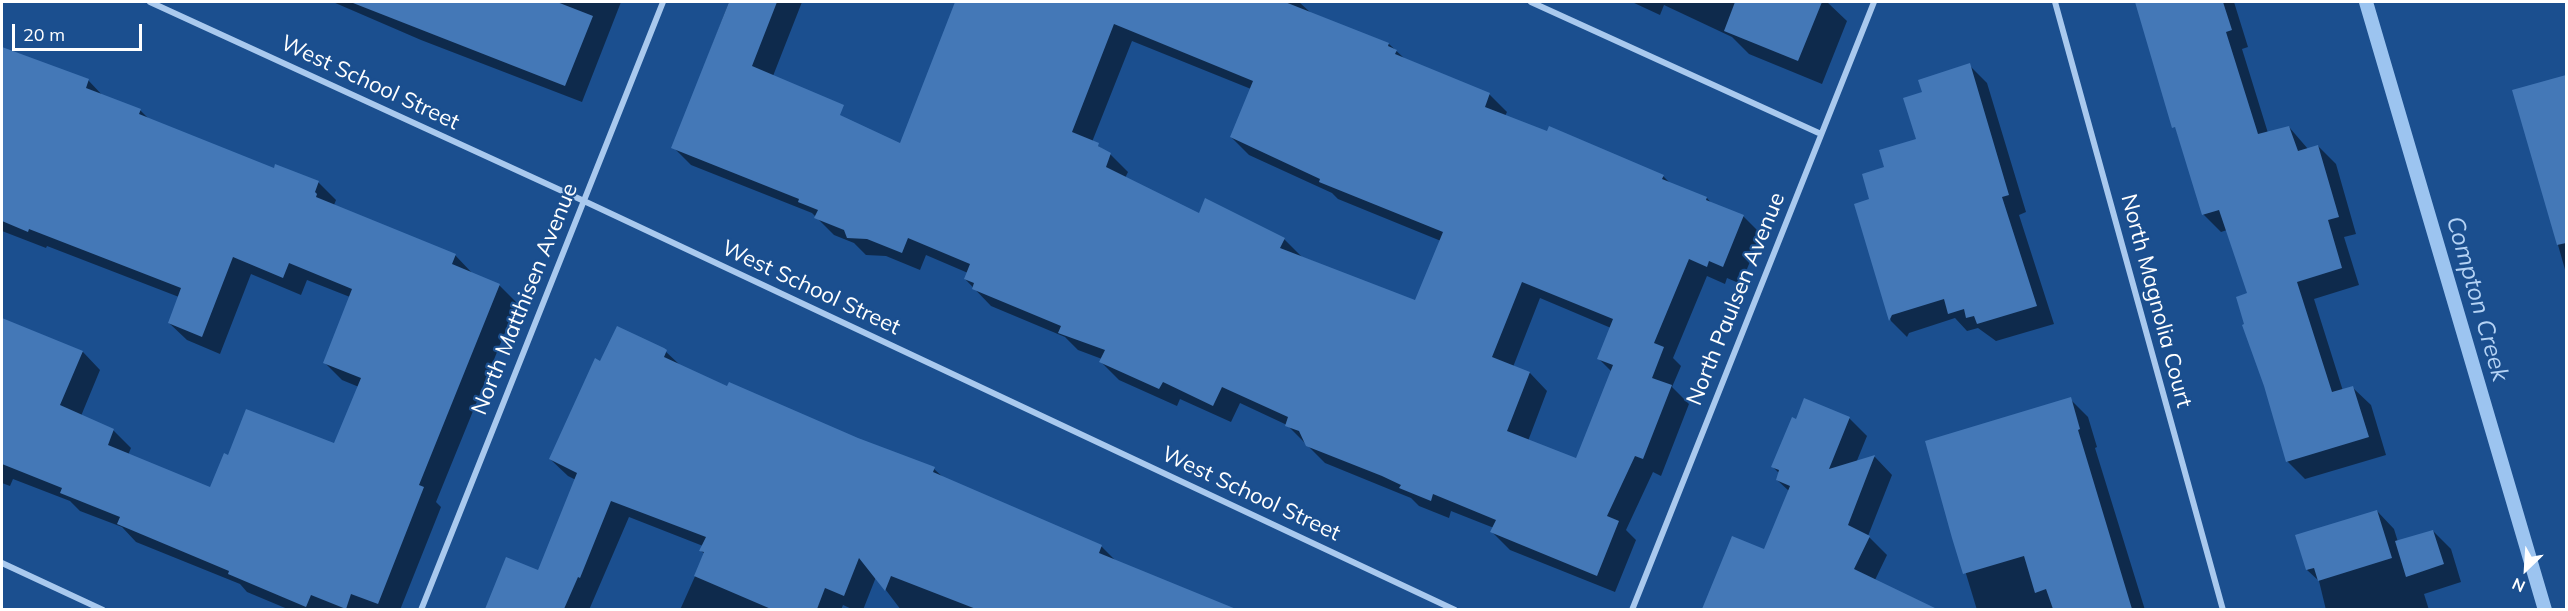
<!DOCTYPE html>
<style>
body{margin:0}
#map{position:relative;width:2568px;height:611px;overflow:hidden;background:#1b4f8f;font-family:Mulish,sans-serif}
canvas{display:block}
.frame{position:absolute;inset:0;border:3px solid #fff;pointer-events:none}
.north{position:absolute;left:2496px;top:539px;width:60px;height:60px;-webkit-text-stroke:4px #1b4f8f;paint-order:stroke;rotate:205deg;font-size:16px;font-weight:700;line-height:24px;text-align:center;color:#fff}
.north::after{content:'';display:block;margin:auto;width:21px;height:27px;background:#fff;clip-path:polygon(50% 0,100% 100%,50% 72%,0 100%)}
.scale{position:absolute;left:12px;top:24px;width:130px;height:27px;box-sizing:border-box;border:3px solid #fff;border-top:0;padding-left:8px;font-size:18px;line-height:21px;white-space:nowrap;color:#fff;-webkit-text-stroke:4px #1b4f8f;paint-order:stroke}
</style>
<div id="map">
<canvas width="2568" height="611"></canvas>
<div class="frame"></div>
<div class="north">N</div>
<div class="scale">20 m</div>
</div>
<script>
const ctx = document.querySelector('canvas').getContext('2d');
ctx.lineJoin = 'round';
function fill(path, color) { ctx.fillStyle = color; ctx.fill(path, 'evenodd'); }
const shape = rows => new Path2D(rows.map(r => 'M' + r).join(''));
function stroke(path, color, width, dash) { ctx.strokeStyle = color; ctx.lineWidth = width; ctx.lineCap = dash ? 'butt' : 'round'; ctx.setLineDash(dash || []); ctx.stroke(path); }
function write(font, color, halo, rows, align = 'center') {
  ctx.font = font + ' Mulish,sans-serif'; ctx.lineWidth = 4.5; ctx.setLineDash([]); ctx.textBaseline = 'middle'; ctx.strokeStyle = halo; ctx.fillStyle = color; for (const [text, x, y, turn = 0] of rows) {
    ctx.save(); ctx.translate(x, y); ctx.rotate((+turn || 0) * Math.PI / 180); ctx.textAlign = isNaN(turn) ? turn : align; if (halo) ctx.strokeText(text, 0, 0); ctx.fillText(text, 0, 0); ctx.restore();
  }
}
fill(shape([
 [333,2,621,2,582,102,421,40],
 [729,2,802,2,773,76,792,95,900,145,957,2,1299,2,1311,13,1389,44,1405,59,1489,94,1507,112,1505,116,1663,176,1671,184,1707,198,1713,205,1743,216,1761,234,1741,284,1727,278,1725,284,1707,276,1673,358,1681,366,1672,387,1689,404,1661,476,1653,472,1626,530,1636,540,1615,592,1510,550,1492,532,1494,528,1451,511,1449,518,1419,506,1411,498,1401,494,1325,463,1287,425,1240,403,1231,422,1180,399,1177,406,1119,380,1101,362,1102,359,1078,350,1065,337,991,306,965,279,968,273,926,255,920,270,886,256,866,255,854,243,834,235,812,213,691,165,673,147],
 [1132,41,1251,89,1231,137,1249,155,1332,193,1338,199,1441,241,1416,302,1302,257,1284,239,1200,215,1125,178,1128,172,1110,154,1092,142],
 [1540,298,1611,328,1599,359,1612,372,1577,460,1528,441,1547,391,1530,373,1513,367],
 [1632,2,1827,2,1847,21,1822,84,1749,54,1732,37,1664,5,1660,15],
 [2136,2,2234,2,2248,47,2242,49,2268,133,2289,127,2308,149,2318,146,2336,164,2356,234,2344,237,2359,285,2314,299,2343,391,2353,388,2371,405,2386,455,2305,479,2287,461,2249,294,2227,230,2221,232,2203,214],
 [2,48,88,80,104,97,140,110,149,119,275,170,318,182,336,200,334,205,455,255,473,274,499,285,517,303,436,502,441,507,400,610,290,610,247,592,240,584,136,542,122,527,80,511,70,501,13,479,10,486,2,483,2,320,83,352,100,370,81,416,113,430,131,448,128,455,211,489,229,456,335,445,359,387,342,380,324,362,350,297,307,280,301,295,251,274,220,354,187,340,169,323,179,297,47,246,46,248,2,231],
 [1969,65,1987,83,2026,212,2019,215,2054,324,1996,341,1978,328,1967,331,1955,318,1909,333,1907,337,1891,321,1855,205,1871,200,1886,168,1918,140,1924,93],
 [2566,76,2566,273,2514,91],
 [664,350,681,366,728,388,934,469,945,479,1102,547,1116,561,1205,607,1204,610,901,610,876,577,863,610,854,610,843,605,841,610,680,610,705,554,701,551,703,546,629,517,589,610,487,610,507,559,539,572,576,480,568,476,550,459,601,363],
 [2070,399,2088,417,2097,447,2095,448,2145,610,1977,610,1926,442],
 [1849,418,1867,436,1856,463,1875,457,1892,475,1868,536,1887,555,1875,580,1934,610,1704,610,1733,538,1764,551,1789,491,1777,480,1780,474,1773,467],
 [2377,511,2394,529,2398,542,2433,531,2451,549,2461,582,2424,594,2429,610,2326,610,2319,581,2307,570]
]), '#0007');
stroke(shape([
 [2366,2,2545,610]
]), '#9cc4f0', 14);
fill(shape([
 [353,2,557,2,593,16,565,86,353,3],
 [729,2,777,2,752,66,844,105,840,115,900,143,955,2,1285,2,1389,43,1388,46,1397,50,1395,54,1490,93,1485,107,1547,131,1549,126,1664,175,1662,179,1707,197,1706,200,1744,215,1723,267,1709,261,1707,267,1689,259,1654,343,1664,347,1652,378,1672,385,1643,459,1635,456,1607,516,1619,521,1597,576,1490,532,1496,520,1433,494,1431,501,1399,488,1401,485,1382,476,1306,446,1299,431,1285,426,1288,417,1222,387,1213,406,1163,382,1159,389,1099,362,1105,350,1058,333,1061,326,972,289,974,283,964,279,970,264,908,238,902,253,867,239,847,238,844,230,814,218,818,210,798,202,799,199,671,148],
 [1114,24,1253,81,1230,137,1320,179,1319,182,1443,232,1415,300,1280,248,1285,238,1205,198,1199,213,1106,167,1111,153,1098,146,1099,143,1072,132],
 [1522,282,1613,319,1597,359,1613,365,1576,458,1507,431,1530,372,1492,357],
 [1735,2,1822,2,1798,61,1724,31],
 [2135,2,2223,2,2232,30,2226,32,2258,134,2289,126,2298,151,2318,145,2339,217,2328,220,2342,268,2297,282,2332,392,2353,386,2369,437,2286,462,2264,386,2242,325,2244,324,2236,297,2247,293,2219,210,2202,215,2175,127,2172,128],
 [2,47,89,79,86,88,141,109,139,114,274,168,275,164,319,181,315,192,317,194,316,197,456,254,452,264,500,284,419,485,424,487,378,604,351,594,346,609,311,595,306,607,228,574,229,571,117,524,120,517,60,493,62,488,2,464,2,318,83,351,60,405,114,429,108,445,210,487,224,453,228,455,246,409,334,443,361,378,323,363,352,289,289,263,283,278,233,257,202,337,168,323,181,288,29,229,28,232,2,221],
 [1970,63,2009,195,2002,197,2037,306,1977,324,1974,316,1966,318,1964,309,1948,314,1944,299,1892,315,1889,321,1854,204,1869,199,1862,174,1884,167,1879,150,1916,139,1903,98,1922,92,1918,80],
 [2566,75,2566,243,2557,245,2512,90],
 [617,326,664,348,667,350,664,357,727,386,729,382,858,438,935,467,933,472,1102,545,1099,553,1236,609,976,609,891,576,885,591,859,558,844,596,825,588,817,609,771,609,694,576,704,552,699,551,706,537,611,501,580,578,578,577,564,609,485,609,506,557,538,570,577,473,549,459,595,358,600,361],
 [2071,397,2080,429,2078,430,2132,609,2053,609,2046,589,2035,593,2024,556,1963,574,1952,538,1925,441],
 [1804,398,1850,417,1829,469,1875,455,1848,525,1870,536,1854,569,1937,609,1702,609,1732,536,1764,549,1790,486,1776,480,1779,470,1771,467,1792,417,1796,419],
 [2377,510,2392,558,2318,581,2314,568,2306,570,2295,535],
 [2433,530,2444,564,2406,577,2395,541]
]), '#4478b7');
stroke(shape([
 [150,2,584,201,1455,610],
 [1531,2,1821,134],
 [2055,2,2223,610],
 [2,563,103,610],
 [421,610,663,2],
 [1632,610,1874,2]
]), '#a9c9ee', 6);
write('22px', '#fff', '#1b4f8f', [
 ["West School Street",370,83,25],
 ["West School Street",811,288,25],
 ["North Matthisen Avenue",525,299,-68],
 ["North Paulsen Avenue",1736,299,-68],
 ["North Magnolia Court",2156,301,75],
 ["West School Street",1251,494,25]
]);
write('italic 24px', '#b5d3f5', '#1b4f8f', [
 ["Compton Creek",2477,299,74]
]);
</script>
